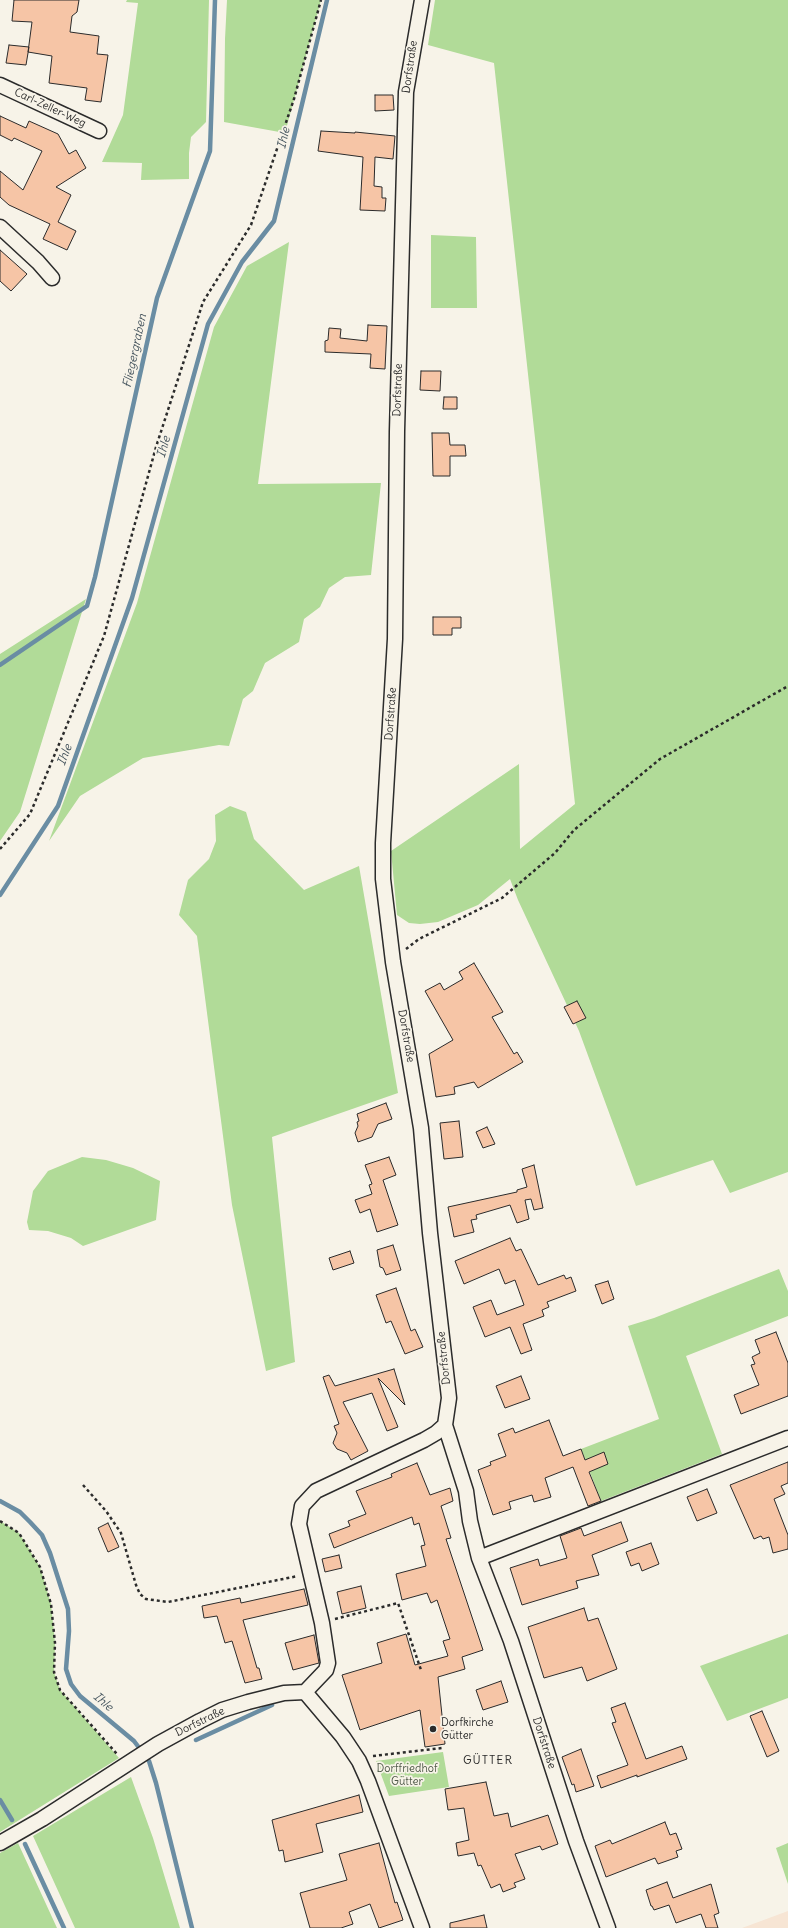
<!DOCTYPE html>
<meta charset="utf-8">
<style>
body{margin:0}
canvas{display:block;background:#f7f3e8}
</style>
<canvas width="788" height="1928"></canvas>
<script>
const ctx = document.querySelector('canvas').getContext('2d');
ctx.lineJoin = 'round';
function fill(path, color) { ctx.fillStyle = color; ctx.fill(path, 'evenodd'); }
const shape = rows => new Path2D(rows.map(r => 'M' + r).join(''));
function stroke(path, color, width, dash) { ctx.strokeStyle = color; ctx.lineWidth = width; ctx.lineCap = dash ? 'butt' : 'round'; ctx.setLineDash(dash || []); ctx.stroke(path); }
function write(font, color, halo, rows, align = 'center') {
  ctx.font = font + ' Delius,sans-serif'; ctx.lineWidth = 3.5; ctx.setLineDash([]); ctx.textBaseline = 'middle'; ctx.strokeStyle = halo; ctx.fillStyle = color; for (const [text, x, y, turn = 0] of rows) {
    ctx.save(); ctx.translate(x, y); ctx.rotate((+turn || 0) * Math.PI / 180); ctx.textAlign = isNaN(turn) ? turn : align; if (halo) ctx.strokeText(text, 0, 0); ctx.fillText(text, 0, 0); ctx.restore();
  }
}
fill(shape([
 [788,1911,788,1928,742,1928]
]), '#f7e5d4');
fill(shape([
 [127,0,209,0,206,122,191,137,189,153,189,179,141,180,142,163,102,162,123,115,138,3,126,2],
 [227,0,321,0,285,133,224,122,225,39],
 [435,0,788,0,788,1172,730,1193,713,1160,636,1186,579,1031,518,900,510,879,478,905,438,922,420,924,409,923,397,915,391,851,519,764,520,849,575,804,494,63,428,45],
 [431,235,476,237,477,308,431,308],
 [289,242,258,484,381,483,371,575,345,577,329,588,320,607,304,619,299,642,265,663,253,691,243,699,229,746,219,745,143,758,80,796,49,841,137,603,214,327,247,266],
 [86,599,20,812,0,841,0,654],
 [230,806,246,812,254,839,304,890,359,866,398,1093,272,1137,295,1362,266,1371,232,1205,197,936,179,915,188,880,209,859,216,841,215,815],
 [82,1157,106,1160,133,1168,160,1181,156,1220,83,1246,71,1238,48,1231,29,1230,27,1222,33,1191,48,1171],
 [779,1269,788,1291,788,1316,686,1356,722,1454,601,1501,581,1449,659,1419,628,1326,654,1318],
 [0,1521,19,1533,40,1567,51,1604,55,1643,54,1672,60,1690,119,1758,0,1832],
 [788,1634,788,1698,727,1721,700,1666],
 [443,1752,449,1787,389,1796,376,1761],
 [131,1777,153,1838,180,1928,75,1928,33,1836],
 [18,1843,57,1928,0,1928,0,1853],
 [788,1843,788,1884,776,1848]
]), '#b1db98');
stroke(shape([
 [0,665,87,606,95,577,157,298,210,151,215,0],
 [0,895,58,806,132,598,208,324,242,262,274,221,327,0],
 [0,1501,20,1512,30,1522,42,1535,50,1553,68,1609,69,1631,66,1669,71,1684,80,1696,134,1741,149,1761,156,1783,192,1928],
 [196,1740,272,1705],
 [0,1800,12,1820],
 [25,1844,64,1928]
]), '#6a8da3', 4.5);
const building = shape([
 [14,0,79,0,77,12,72,16,70,32,99,36,97,54,108,55,101,102,85,100,87,88,49,83,52,56,28,52,32,22,12,21,14,0],
 [9,45,29,47,26,65,6,63,9,45],
 [375,95,393,95,394,110,375,111,375,95],
 [0,116,26,128,29,121,58,134,69,154,76,150,86,168,56,187,71,195,58,222,76,231,67,250,43,239,50,224,9,205,0,197,0,171,23,190,42,151,14,138,12,141,0,135,0,116],
 [321,131,355,133,355,132,395,136,393,159,375,157,374,186,382,187,382,198,386,198,385,211,360,210,363,157,318,151,321,131],
 [0,250,27,274,11,291,0,281,0,250],
 [368,325,387,326,385,369,370,368,371,354,325,352,325,341,328,340,329,328,341,329,340,338,367,341,368,325],
 [421,371,441,371,440,391,420,390,421,371],
 [444,397,457,397,457,409,443,409,444,397],
 [432,433,449,433,450,445,465,445,466,456,450,456,450,476,433,476,432,433],
 [433,617,461,617,461,628,452,628,452,635,433,635,433,617],
 [474,963,503,1012,492,1017,514,1054,517,1052,523,1062,478,1088,474,1082,454,1087,455,1094,436,1097,429,1054,453,1040,425,991,440,983,444,990,463,979,459,972,474,963],
 [577,1001,586,1018,573,1024,564,1007,577,1001],
 [386,1103,392,1119,378,1124,372,1137,358,1142,355,1133,358,1126,357,1122,359,1121,357,1114,386,1103],
 [459,1121,463,1157,444,1159,440,1123,459,1121],
 [487,1127,495,1144,483,1148,476,1132,487,1127],
 [389,1157,396,1175,383,1180,398,1225,377,1232,370,1209,360,1213,355,1200,372,1194,369,1185,372,1184,365,1165,389,1157],
 [534,1165,543,1208,534,1210,531,1199,525,1200,529,1219,517,1223,510,1205,476,1215,477,1219,471,1220,474,1232,454,1237,448,1207,517,1192,517,1190,527,1187,522,1169,534,1165],
 [510,1238,516,1251,521,1249,538,1285,564,1275,566,1279,571,1277,576,1291,547,1302,549,1307,542,1310,544,1316,523,1324,532,1350,521,1354,510,1327,485,1337,473,1307,491,1300,497,1315,524,1305,515,1280,505,1284,499,1269,464,1284,455,1261,510,1238],
 [393,1245,401,1270,386,1275,383,1268,380,1267,377,1250,393,1245],
 [350,1251,354,1263,333,1270,329,1258,350,1251],
 [608,1281,614,1299,602,1304,595,1285,608,1281],
 [396,1288,411,1331,415,1329,423,1347,405,1354,391,1321,386,1323,376,1295,396,1288],
 [776,1332,788,1363,788,1396,741,1414,734,1395,759,1385,751,1365,755,1364,752,1357,760,1353,755,1340,776,1332],
 [394,1369,405,1405,378,1378,398,1427,387,1431,372,1393,343,1402,368,1451,351,1460,347,1453,337,1449,333,1443,337,1433,334,1426,339,1424,323,1377,329,1375,335,1386,394,1369],
 [521,1376,530,1399,505,1408,496,1386,521,1376],
 [549,1420,563,1456,581,1449,585,1460,604,1452,608,1464,589,1472,601,1501,588,1506,573,1467,545,1478,551,1497,534,1502,532,1495,509,1502,511,1509,493,1515,478,1470,491,1465,490,1462,506,1456,498,1434,513,1428,515,1433,549,1420],
 [788,1462,788,1483,781,1486,785,1494,774,1499,788,1535,788,1549,773,1553,769,1537,763,1539,761,1536,754,1539,730,1485,788,1462],
 [417,1463,430,1495,450,1488,453,1501,441,1506,451,1538,446,1539,483,1650,462,1657,465,1669,438,1677,445,1744,425,1747,420,1710,360,1730,342,1675,382,1663,377,1643,406,1634,415,1665,448,1656,443,1641,450,1639,437,1600,431,1603,427,1593,402,1600,396,1574,426,1566,421,1546,425,1545,419,1523,414,1525,412,1517,334,1548,329,1534,350,1526,348,1521,366,1514,356,1491,392,1477,391,1474,417,1463],
 [707,1489,717,1513,697,1521,687,1497,707,1489],
 [621,1522,628,1541,592,1555,599,1575,576,1581,578,1588,522,1605,510,1568,538,1559,540,1566,567,1558,560,1536,581,1528,584,1536,621,1522],
 [108,1523,119,1547,108,1552,98,1528,108,1523],
 [651,1543,659,1564,642,1571,639,1563,631,1566,626,1552,651,1543],
 [339,1555,342,1568,325,1572,322,1559,339,1555],
 [361,1586,366,1608,342,1614,337,1592,361,1586],
 [304,1589,308,1605,243,1620,257,1668,259,1668,262,1679,245,1683,232,1641,225,1643,217,1616,204,1618,202,1606,240,1598,241,1603,304,1589],
 [584,1608,588,1621,598,1618,617,1669,587,1681,582,1667,544,1678,528,1627,584,1608],
 [314,1635,319,1663,293,1670,285,1643,314,1635],
 [501,1681,508,1702,483,1710,476,1690,501,1681],
 [625,1703,646,1759,682,1746,687,1759,637,1777,637,1775,601,1788,597,1776,628,1765,612,1723,616,1722,611,1708,625,1703],
 [762,1711,779,1751,767,1757,750,1716,762,1711],
 [581,1749,594,1786,576,1792,574,1784,572,1785,562,1757,581,1749],
 [486,1782,494,1816,508,1813,511,1827,548,1815,558,1844,542,1850,540,1846,515,1854,525,1879,514,1883,516,1887,503,1892,500,1884,491,1888,481,1865,478,1866,474,1853,458,1856,456,1843,469,1840,464,1808,448,1810,445,1789,486,1782],
 [359,1795,363,1812,316,1824,323,1852,285,1862,283,1850,279,1851,272,1820,359,1795],
 [665,1822,670,1835,676,1833,682,1849,676,1851,678,1857,658,1864,655,1858,606,1877,595,1846,610,1840,612,1844,665,1822],
 [379,1843,395,1903,397,1902,403,1920,379,1928,370,1904,349,1912,353,1924,341,1928,310,1928,300,1893,347,1880,339,1854,379,1843],
 [667,1882,673,1898,711,1884,719,1913,714,1915,718,1928,706,1928,701,1914,676,1923,669,1905,654,1910,652,1906,651,1906,646,1890,667,1882],
 [484,1915,487,1928,450,1928,450,1923,484,1915]
]);
fill(building, '#f6c5a6');
stroke(building, '#2b2b2b', 1);
const minor = shape([
 [0,85,99,131],
 [0,227,38,262,52,278],
 [445,1425,466,1491,470,1521,479,1558,511,1641,576,1841,608,1928],
 [479,1558,788,1438],
 [305,1692,343,1737,359,1761,368,1781,422,1928],
 [0,1843,42,1819,158,1744,200,1721,222,1710,248,1702,284,1693,305,1692,326,1670,328,1663,322,1623,299,1524,302,1506,316,1491,424,1440,436,1433,445,1425,449,1398,430,1233,421,1128,393,962,383,879,383,843,395,639,397,431,406,92,422,0]
]);
stroke(minor, '#2b2b2b', 17);
stroke(shape([
 [0,849,30,814,104,636,156,447,203,302,251,225,294,99,321,0],
 [406,949,419,939,502,898,555,853,574,830,660,759,788,686],
 [83,1485,106,1511,121,1533,136,1585,140,1594,146,1599,168,1602,298,1576],
 [0,1521,19,1533,40,1567,51,1604,55,1643,54,1672,60,1690,117,1754],
 [335,1619,398,1603,421,1670],
 [373,1756,442,1748]
]), '#2b2b2b', 2.5, [3, 3]);
stroke(minor, '#f7f3e8', 14);
for (const [x, y, r, color] of [
 [433,1729,4,"#2b2b2b"]
]) { const dot = new Path2D(); dot.arc(x, y, r, 0, 2 * Math.PI); ctx.fillStyle = color; ctx.fill(dot); stroke(dot, '#f7f3e8', 1.5); }
write('11px', '#2b2b2b', '#f7f3e8', [
 ["Dorfstraße",410,67,-82],
 ["Carl-Zeller-Weg",50,108,25],
 ["Dorfstraße",398,390,-88],
 ["Dorfstraße",391,714,-86],
 ["Dorfstraße",406,1036,80],
 ["Dorfstraße",444,1358,-96],
 ["Dorfstraße",200,1722,-26],
 ["Dorfstraße",544,1743,72]
]);
write('11px', '#2b2b2b', '#f7f3e8', [
 ["Dorfkirche",441,1723],
 ["Gütter",441,1736]
], 'left');
write('11px', '#4c5746', '#f7f3e8', [
 ["Dorffriedhof",407,1769],
 ["Gütter",407,1782]
]);
write('italic 12px', '#45545d', '#f7f3e8', [
 ["Ihle",284,138,-77],
 ["Fliegergraben",135,351,-78],
 ["Ihle",164,447,-75],
 ["Ihle",65,755,-70],
 ["Ihle",103,1702,40]
]);
ctx.letterSpacing = '1px';
write('12px', '#2b2b2b', '#f7f3e8', [
 ["GÜTTER",488,1761]
]);
ctx.letterSpacing = '0px';
</script>
